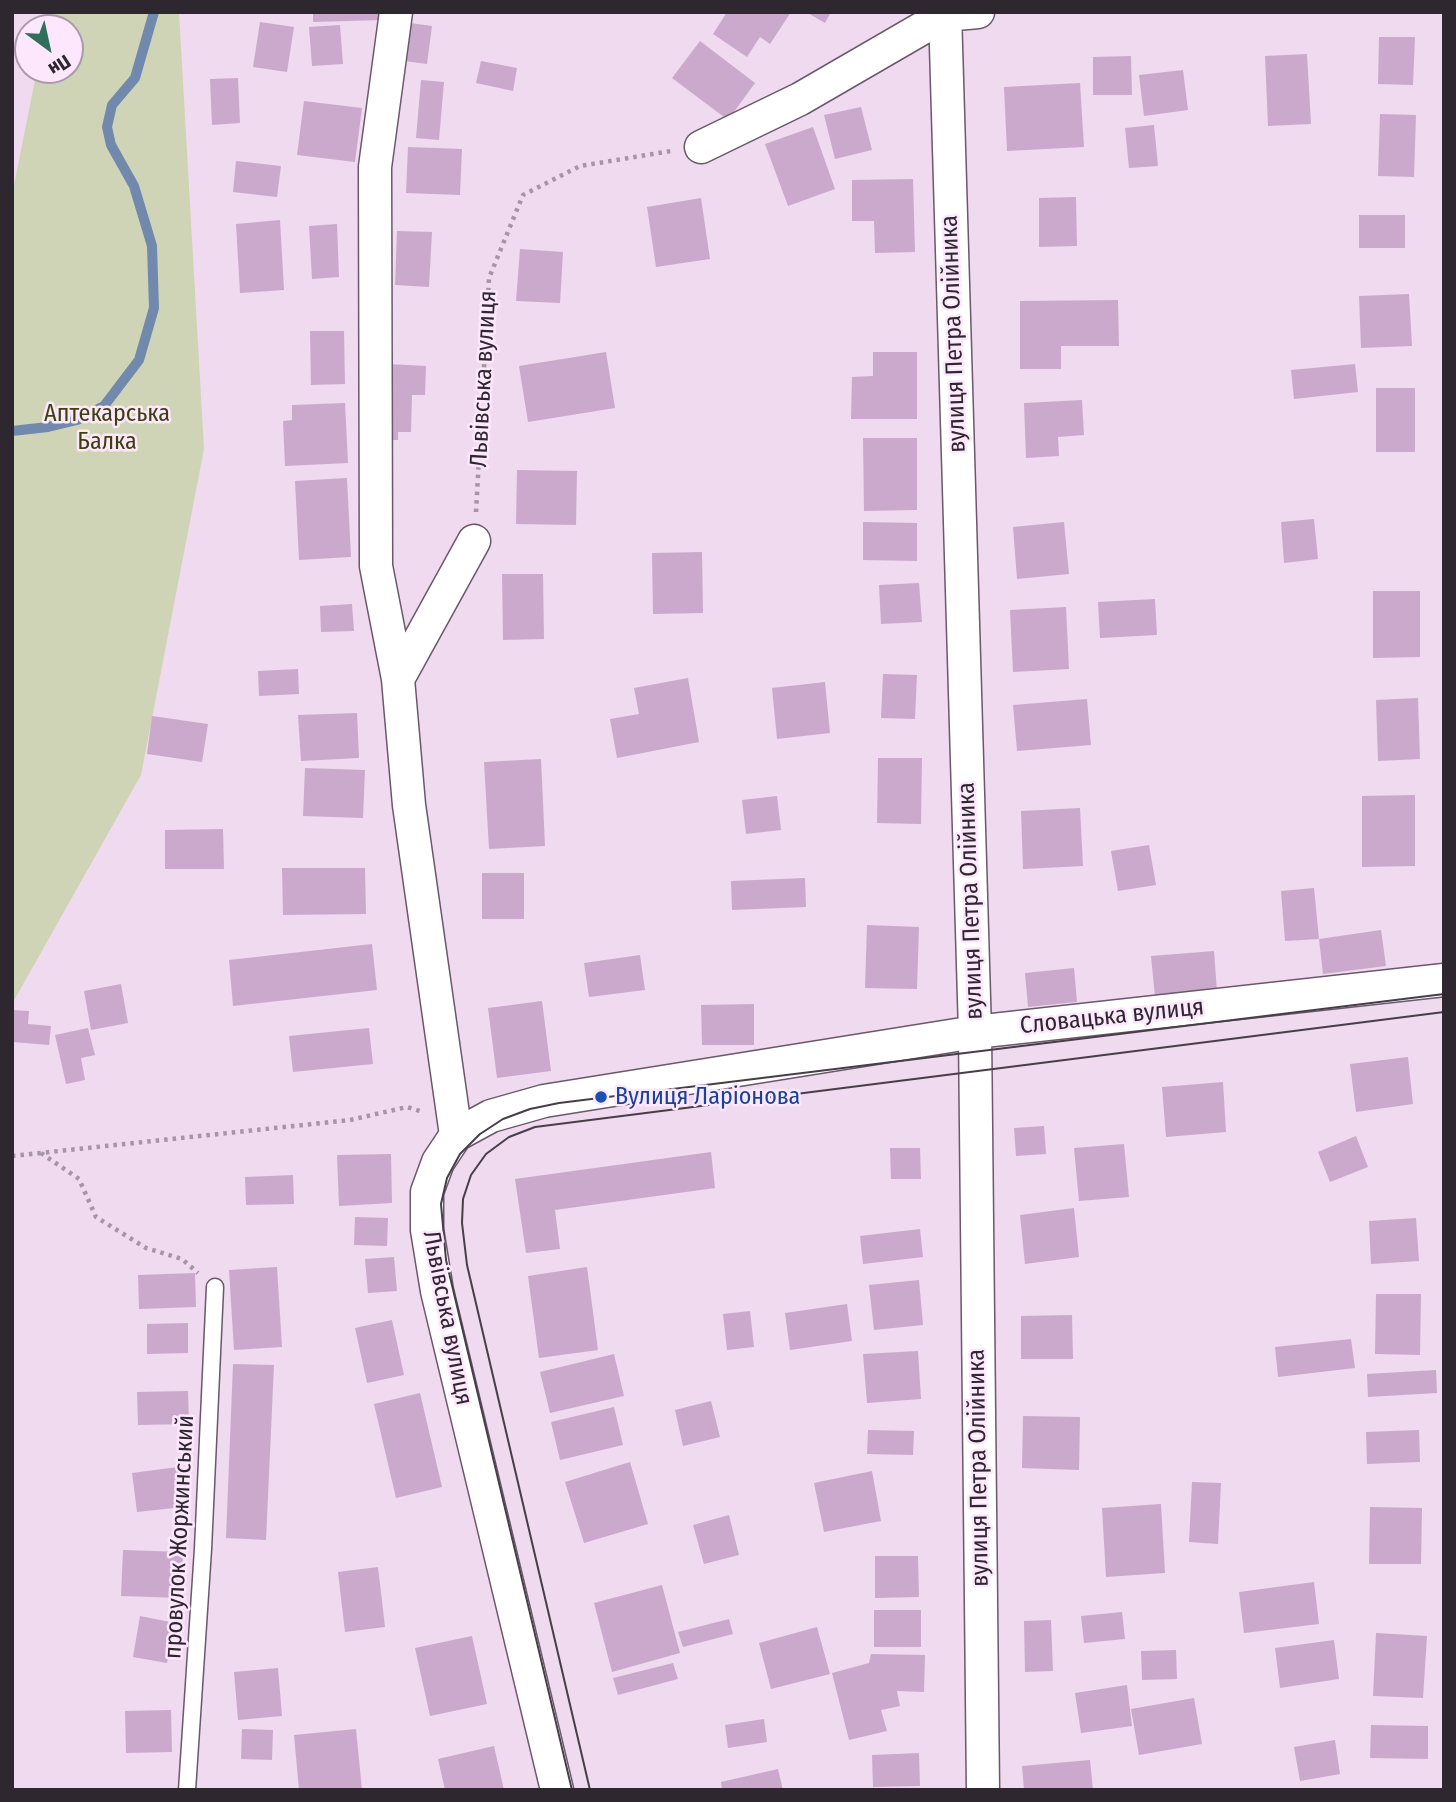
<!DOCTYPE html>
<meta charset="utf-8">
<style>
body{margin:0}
#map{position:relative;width:1456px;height:1802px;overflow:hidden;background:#efdaef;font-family:"Fira Sans Condensed",sans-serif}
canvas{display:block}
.frame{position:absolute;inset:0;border:14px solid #2f272f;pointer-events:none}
.north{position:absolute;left:14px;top:14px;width:70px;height:70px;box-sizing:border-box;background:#fce7fd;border:2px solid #aa9aab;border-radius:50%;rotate:147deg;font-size:19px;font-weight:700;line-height:28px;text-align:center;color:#2f272f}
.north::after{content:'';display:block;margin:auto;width:24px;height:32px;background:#306f5c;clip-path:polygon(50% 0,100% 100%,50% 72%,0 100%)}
</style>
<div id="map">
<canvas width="1456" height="1802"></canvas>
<div class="frame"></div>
<div class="north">Пн</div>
</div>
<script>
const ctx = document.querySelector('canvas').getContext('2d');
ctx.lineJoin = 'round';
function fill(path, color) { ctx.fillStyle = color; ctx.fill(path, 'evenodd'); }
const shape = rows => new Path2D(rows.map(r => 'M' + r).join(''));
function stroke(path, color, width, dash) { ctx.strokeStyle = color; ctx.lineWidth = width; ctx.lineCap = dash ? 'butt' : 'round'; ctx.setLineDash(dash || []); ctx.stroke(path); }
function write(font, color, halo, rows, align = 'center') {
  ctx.font = font + ' "Fira Sans Condensed",sans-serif'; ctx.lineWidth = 5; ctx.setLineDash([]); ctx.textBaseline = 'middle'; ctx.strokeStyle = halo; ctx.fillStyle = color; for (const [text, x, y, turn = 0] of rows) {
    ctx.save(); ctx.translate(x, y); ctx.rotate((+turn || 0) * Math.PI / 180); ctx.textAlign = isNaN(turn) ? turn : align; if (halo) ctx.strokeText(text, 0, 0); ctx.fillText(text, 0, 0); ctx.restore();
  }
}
fill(shape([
 [48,12,179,12,204,449,141,775,12,1004,12,195,37,70,70,70,70,28,45,28]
]), '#d0d4b7');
stroke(shape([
 [12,431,48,427,77,420,104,406,139,360,154,308,152,246,134,186,111,145,107,127,112,105,135,78,154,12]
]), '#7189ac', 10);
fill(shape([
 [313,12,382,12,383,20,313,22],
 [727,12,791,12,770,44,760,37,747,57,713,34],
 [806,12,831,12,825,23],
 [260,22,294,27,287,72,253,67],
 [410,23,432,26,427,64,404,61],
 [340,25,343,64,312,66,309,27],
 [1379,37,1415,37,1413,85,1378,84],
 [700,41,755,83,728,120,672,78],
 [1307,54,1311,124,1268,126,1265,56],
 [1131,56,1132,95,1093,95,1093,57],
 [481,61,517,68,513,91,476,83],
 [1183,70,1188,110,1144,116,1139,75],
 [238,78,240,123,212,125,210,79],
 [421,80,444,82,439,140,416,138],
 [1080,83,1084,147,1007,151,1004,87],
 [304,101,362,108,355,162,297,155],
 [861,107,872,150,835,159,824,115],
 [1380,114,1416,115,1414,177,1378,176],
 [1154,125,1158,166,1129,168,1125,128],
 [813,127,835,189,788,206,765,144],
 [408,147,462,149,460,195,406,193],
 [236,161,281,166,277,197,233,192],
 [913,179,915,252,875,253,874,221,852,221,852,180],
 [1076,197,1077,246,1039,247,1039,198],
 [701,198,710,259,656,267,647,207],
 [1359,215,1405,215,1405,248,1359,248],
 [280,220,284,290,240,293,236,224],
 [337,224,339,277,312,279,309,226],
 [397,231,432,232,429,287,395,285],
 [520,249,563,252,560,303,516,301],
 [1409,294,1412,346,1361,348,1359,296],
 [1118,300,1119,346,1061,346,1061,369,1020,369,1020,301],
 [310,331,344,331,345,384,311,385],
 [606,352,615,408,528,422,519,366],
 [873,352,917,352,917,419,851,419,852,377,873,376],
 [388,364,426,366,425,395,412,395,411,432,398,432,398,440,386,440],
 [1355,364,1358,392,1294,399,1291,370],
 [1376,388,1415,388,1415,452,1376,452],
 [1082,400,1084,435,1058,437,1059,456,1026,458,1024,403],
 [345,403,348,463,285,466,283,421,292,420,292,405],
 [863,438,917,438,917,510,864,511],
 [517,470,577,471,576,525,516,524],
 [347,478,351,557,299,560,295,481],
 [1314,519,1318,559,1284,563,1281,522],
 [863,522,917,523,917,561,863,560],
 [1064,522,1069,574,1017,579,1013,527],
 [702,552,703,613,653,614,652,553],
 [502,574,543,574,544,639,503,640],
 [919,583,922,622,881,624,879,585],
 [1373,591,1420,591,1420,657,1373,658],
 [1155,599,1157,635,1100,638,1098,602],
 [352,604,354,631,321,632,320,606],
 [1066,607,1069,669,1013,672,1010,610],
 [298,669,299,694,259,696,258,671],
 [883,674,917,675,915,719,881,718],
 [688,678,699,742,617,758,610,719,639,714,634,688],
 [825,682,830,733,777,739,772,688],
 [1418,698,1420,759,1378,761,1376,700],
 [1087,699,1091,745,1017,751,1013,705],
 [357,713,359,758,301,761,298,715],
 [152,716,208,724,202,762,147,754],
 [878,758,922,758,921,824,877,823],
 [541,759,545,846,489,849,484,762],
 [305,768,365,770,363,818,303,816],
 [1415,795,1415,866,1362,867,1362,796],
 [777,796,781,830,746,834,742,800],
 [1080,808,1083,866,1023,869,1021,811],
 [223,829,224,869,165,869,165,830],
 [1149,845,1156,885,1118,891,1111,851],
 [282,868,365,868,366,914,283,915],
 [482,873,524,873,524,919,482,919],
 [805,878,806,907,732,910,731,881],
 [1314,888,1319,939,1285,941,1281,891],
 [867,925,919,927,917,989,865,988],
 [1381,930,1386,966,1323,974,1319,939],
 [372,944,377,990,233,1006,229,960],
 [1214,951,1217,992,1155,997,1151,956],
 [640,955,645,990,589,997,584,963],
 [1074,968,1077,1002,1028,1007,1025,973],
 [121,984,128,1023,91,1030,84,991],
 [542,1001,551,1071,497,1078,488,1008],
 [754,1004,754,1045,702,1045,701,1005],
 [12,1010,29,1011,28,1024,51,1026,49,1045,12,1042],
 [88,1028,95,1055,81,1058,85,1080,66,1084,55,1035],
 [369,1028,373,1064,293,1072,289,1036],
 [1408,1057,1413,1104,1356,1112,1350,1064],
 [1223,1082,1226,1132,1166,1137,1162,1087],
 [1044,1126,1046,1154,1016,1156,1014,1128],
 [1356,1136,1368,1167,1330,1182,1318,1152],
 [1124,1144,1129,1197,1079,1201,1074,1148],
 [890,1148,920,1148,921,1179,891,1179],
 [711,1152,715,1188,555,1210,560,1249,526,1253,515,1179],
 [391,1154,392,1203,339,1206,337,1155],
 [293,1175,294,1204,246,1205,245,1177],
 [1074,1208,1079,1257,1025,1264,1020,1215],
 [355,1217,388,1218,387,1246,354,1245],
 [1416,1218,1419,1261,1371,1264,1369,1221],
 [920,1229,923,1257,863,1264,860,1236],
 [394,1257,397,1291,368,1293,365,1259],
 [277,1267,282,1347,234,1350,229,1270],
 [587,1267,598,1350,539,1358,528,1276],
 [195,1273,196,1307,139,1309,138,1275],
 [919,1280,923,1325,874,1330,869,1285],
 [1376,1294,1421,1294,1420,1355,1375,1354],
 [847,1304,852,1341,790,1350,785,1313],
 [750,1311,754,1347,727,1350,723,1314],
 [1072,1315,1073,1359,1021,1359,1021,1316],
 [392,1320,404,1375,367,1383,355,1328],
 [188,1323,188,1353,147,1354,147,1324],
 [1351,1339,1355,1368,1278,1377,1275,1347],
 [918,1351,921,1399,867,1403,863,1354],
 [614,1354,624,1396,550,1413,540,1372],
 [233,1364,274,1365,266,1540,226,1538],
 [1436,1370,1437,1393,1368,1397,1367,1374],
 [188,1391,189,1424,138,1425,137,1392],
 [420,1393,442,1487,396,1498,374,1404],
 [711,1401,720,1437,683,1446,675,1410],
 [614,1407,623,1445,560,1460,551,1422],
 [1023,1416,1080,1417,1079,1470,1022,1468],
 [868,1430,914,1431,913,1455,867,1454],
 [1419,1430,1420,1462,1367,1464,1366,1432],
 [630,1462,648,1524,584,1543,565,1482],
 [178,1467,183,1507,137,1512,132,1473],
 [872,1471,881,1521,824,1532,814,1483],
 [1192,1482,1221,1483,1218,1544,1189,1542],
 [1161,1504,1165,1573,1106,1577,1102,1508],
 [1370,1507,1422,1508,1421,1564,1369,1564],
 [729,1515,739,1555,704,1564,693,1525],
 [123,1550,183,1552,181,1598,121,1596],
 [875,1556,918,1556,919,1597,875,1598],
 [378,1567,385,1627,345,1632,338,1572],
 [1314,1582,1319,1624,1244,1633,1239,1592],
 [662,1585,680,1653,612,1672,594,1603],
 [874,1610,921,1610,921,1647,874,1647],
 [1122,1612,1125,1639,1084,1643,1081,1616],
 [140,1616,175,1623,167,1663,133,1657],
 [729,1619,733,1634,683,1647,678,1632],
 [1051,1620,1053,1671,1025,1672,1024,1621],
 [817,1627,830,1674,771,1689,759,1643],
 [1376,1633,1427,1636,1423,1698,1373,1696],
 [472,1636,487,1704,430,1716,415,1648],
 [1334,1640,1339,1679,1280,1688,1275,1648],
 [1176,1650,1177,1679,1142,1680,1141,1651],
 [871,1654,925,1655,924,1692,897,1691,900,1706,881,1710,887,1731,849,1740,832,1673,869,1663],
 [673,1663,678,1679,618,1695,613,1678],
 [278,1668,282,1716,238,1720,234,1672],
 [1127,1685,1132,1726,1081,1733,1075,1693],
 [1194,1698,1202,1744,1139,1755,1131,1709],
 [171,1710,172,1752,126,1753,125,1711],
 [764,1719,767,1742,728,1748,725,1725],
 [1371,1725,1428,1726,1428,1759,1370,1758],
 [242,1729,273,1730,272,1760,241,1759],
 [356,1729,362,1790,299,1790,294,1735],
 [1335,1740,1340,1774,1300,1781,1294,1747],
 [494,1746,504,1790,445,1790,438,1759],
 [919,1753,920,1786,873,1787,872,1755],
 [1090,1760,1093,1790,1024,1790,1022,1766],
 [778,1769,783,1790,722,1790,721,1782]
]), '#cba9cc');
const lane = shape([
 [187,1790,203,1549,215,1287]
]);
const street = shape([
 [396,12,375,167,376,566,398,679,409,805,456,1135,438,1162,427,1192,427,1230,437,1291,557,1790],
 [945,12,975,1032,983,1790],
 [701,147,800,99,945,15,978,12],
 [398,679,474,541],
 [456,1135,491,1116,544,1101,975,1032,1444,980]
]);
stroke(lane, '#6a586b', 19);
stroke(street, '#6a586b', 35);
stroke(shape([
 [476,512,489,278,523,195,580,166,671,151],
 [41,1153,79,1179,96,1217,146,1248,182,1259,198,1273],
 [12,1156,350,1120,407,1107,420,1111]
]), '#a595a5', 4.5, [3.5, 5]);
stroke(lane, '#fff', 16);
stroke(street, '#fff', 32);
stroke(shape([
 [572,1790,446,1260,441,1204,447,1178,460,1154,480,1134,503,1119,530,1109,559,1103,1444,994],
 [590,1790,467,1265,462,1223,463,1199,471,1175,486,1154,509,1137,535,1127,1444,1012]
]), '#483e48', 2);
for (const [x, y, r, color] of [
 [601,1097,7,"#1a4fb4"]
]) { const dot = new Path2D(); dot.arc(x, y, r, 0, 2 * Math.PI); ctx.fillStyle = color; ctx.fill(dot); stroke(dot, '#fce7fd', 2.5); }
write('24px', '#2f272f', '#fce7fd', [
 ["вулиця Петра Олійника",954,334,-92],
 ["Львівська вулиця",484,379,-87],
 ["вулиця Петра Олійника",971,901,-92],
 ["Словацька вулиця",1112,1017,-6],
 ["Львівська вулиця",447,1318,79],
 ["вулиця Петра Олійника",979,1468,-91],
 ["провулок Жоржинський",180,1537,-87]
]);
write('24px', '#3c410c', '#fce7fd', [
 ["Аптекарська",107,414],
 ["Балка",107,442]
]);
write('24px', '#164399', '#fce7fd', [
 ["Вулиця Ларіонова",615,1097]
], 'left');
</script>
